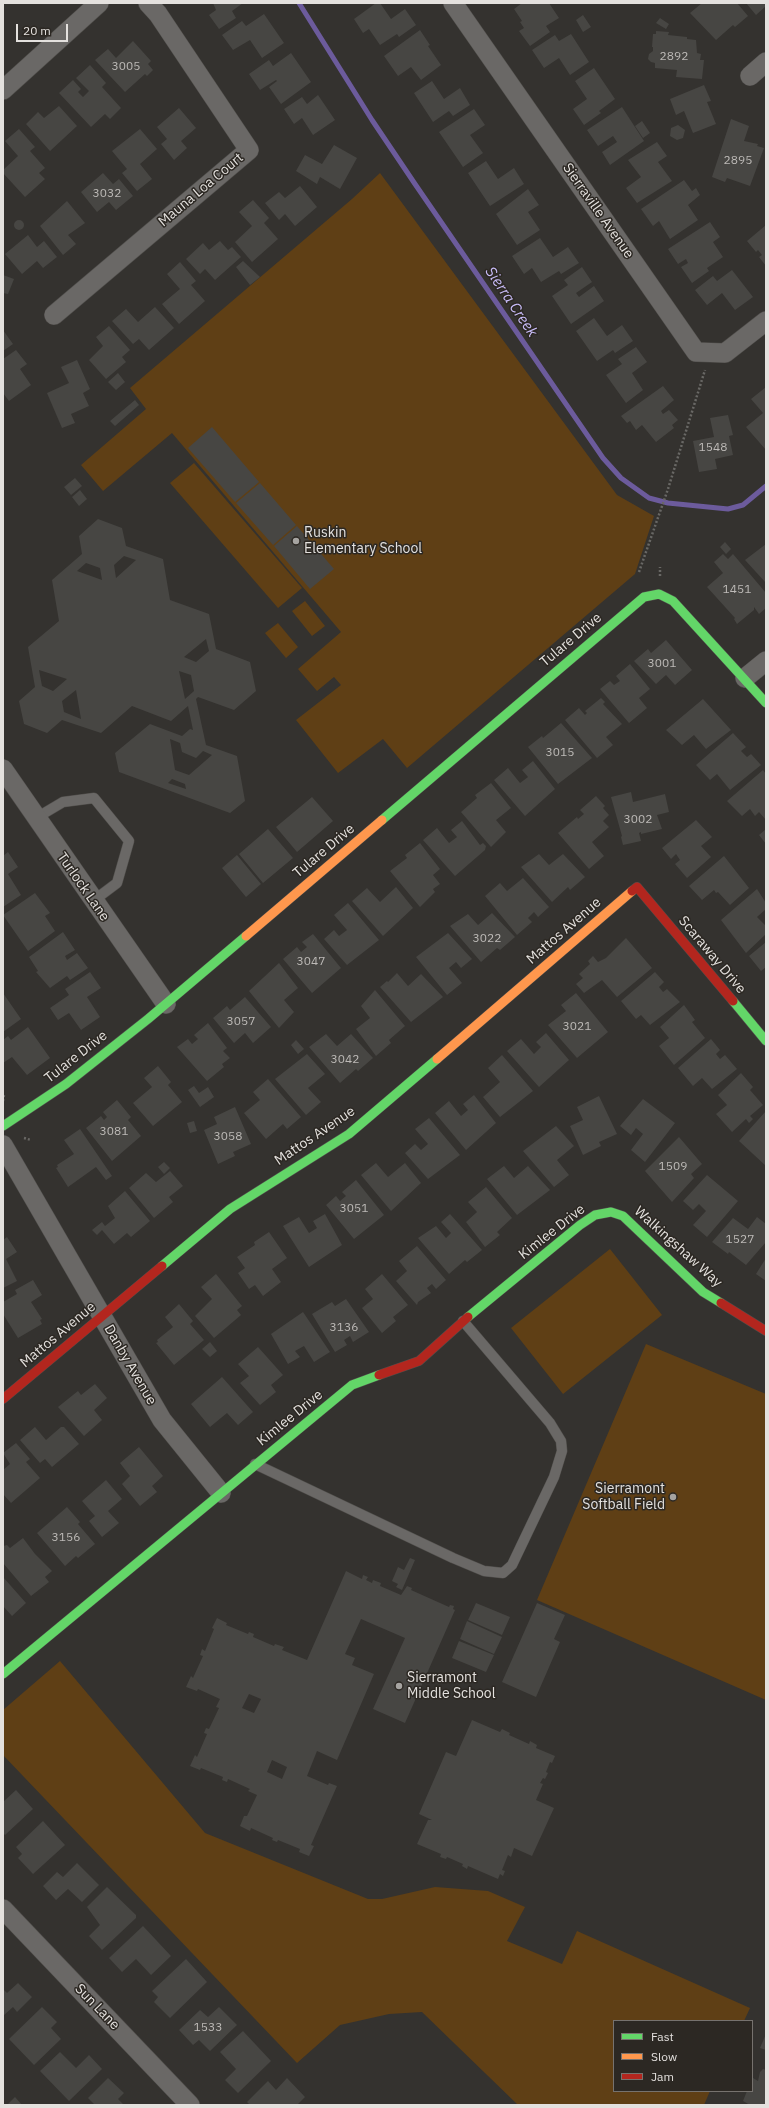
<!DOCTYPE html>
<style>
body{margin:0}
#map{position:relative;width:769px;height:2108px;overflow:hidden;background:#34322f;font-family:"IBM Plex Sans",sans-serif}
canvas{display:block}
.frame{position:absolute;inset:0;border:4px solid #e4e1de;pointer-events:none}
.legend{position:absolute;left:613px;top:2020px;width:140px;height:72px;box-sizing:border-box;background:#2c2823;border:1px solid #76726e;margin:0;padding:5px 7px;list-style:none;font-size:12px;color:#e4e1de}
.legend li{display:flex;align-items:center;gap:8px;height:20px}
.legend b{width:20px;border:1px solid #76726e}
.scale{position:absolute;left:16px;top:24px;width:52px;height:18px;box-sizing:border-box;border:2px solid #e4e1de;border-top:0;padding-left:5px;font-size:12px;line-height:14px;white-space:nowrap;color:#e4e1de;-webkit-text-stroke:3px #2c2823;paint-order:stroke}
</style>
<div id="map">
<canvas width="769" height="2108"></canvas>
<div class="frame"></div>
<ul class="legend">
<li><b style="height:5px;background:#63d668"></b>Fast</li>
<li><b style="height:5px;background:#ff974d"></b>Slow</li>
<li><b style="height:5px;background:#b3261e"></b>Jam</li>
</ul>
<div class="scale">20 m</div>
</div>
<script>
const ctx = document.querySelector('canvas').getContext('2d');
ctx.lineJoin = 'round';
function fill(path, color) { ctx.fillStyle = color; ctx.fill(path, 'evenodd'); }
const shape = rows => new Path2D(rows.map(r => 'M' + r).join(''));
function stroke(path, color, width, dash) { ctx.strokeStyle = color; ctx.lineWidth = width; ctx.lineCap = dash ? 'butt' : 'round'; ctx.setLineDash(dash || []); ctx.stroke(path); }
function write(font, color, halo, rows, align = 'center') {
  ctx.font = font + ' "IBM Plex Sans",sans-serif'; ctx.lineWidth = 3; ctx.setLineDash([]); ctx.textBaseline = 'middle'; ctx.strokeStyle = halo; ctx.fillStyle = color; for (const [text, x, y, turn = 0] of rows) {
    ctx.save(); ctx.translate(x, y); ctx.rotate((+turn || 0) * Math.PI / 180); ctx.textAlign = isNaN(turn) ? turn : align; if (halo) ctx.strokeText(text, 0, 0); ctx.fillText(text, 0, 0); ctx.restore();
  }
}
fill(shape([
 [380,173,617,495,654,516,635,574,407,768,383,739,338,773,296,720,341,685,334,677,317,691,298,669,341,632,172,433,103,491,81,465,146,409,130,388,352,199],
 [194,463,302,588,278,608,170,483],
 [305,601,325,626,312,636,292,611],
 [278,623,298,647,286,658,265,633],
 [610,1249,662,1315,563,1394,511,1328],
 [646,1344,766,1394,766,1700,537,1600],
 [60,1661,205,1833,368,1899,382,1899,435,1887,488,1891,525,1907,507,1941,562,1964,577,1931,750,2008,744,2021,614,2021,614,2091,710,2091,704,2105,518,2105,422,2012,389,2014,340,2025,297,2063,3,1755,3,1710]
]), '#5f3f15');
stroke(shape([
 [299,3,372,120,415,184,603,458,621,478,649,498,668,503,728,509,743,505,766,486]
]), '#6c5b9c', 5);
fill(shape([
 [213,3,243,3,232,11,236,18,219,29,209,15,216,10],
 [376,3,380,3,391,19,405,9,416,25,399,37,397,34,380,45,369,29,363,33,354,19],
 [522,3,549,3,559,18,546,26,550,32,530,46,519,31,524,28,520,22,522,21,514,9],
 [702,3,737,3,748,16,735,27,733,25,716,40,690,13],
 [746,3,766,3,766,6,756,15],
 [264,14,284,43,262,58,250,40,233,50,222,35,242,21,246,26],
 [583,15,591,27,583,32,576,20],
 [660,18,669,24,666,29,656,23],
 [420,30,430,45,428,46,441,65,421,80,411,67,398,76,384,56],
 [656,31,669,32,668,35,687,37,687,39,696,40,697,53,701,54,700,60,704,60,702,79,676,77,677,70,655,68,655,63,651,62,648,59,649,54,653,51,653,47,652,47,653,34,656,34],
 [571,34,589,62,570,75,559,58,544,68,532,50,555,35,559,41],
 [133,41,151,61,148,64,153,70,147,76,145,74,125,92,95,60,108,49,116,58],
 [291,53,311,82,281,104,269,87,277,81,276,80,260,90,249,74,269,60,273,66],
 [90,65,106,83,102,87,121,108,110,119,105,114,91,127,59,93,73,80,81,89,78,92,83,97,89,91,76,78],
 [594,68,615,99,599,111,601,113,584,125,573,109,587,99,575,81],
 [432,81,444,99,460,88,470,105,453,116,449,111,433,122,414,93],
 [704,85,711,101,707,102,716,124,693,133,684,111,676,115,670,99],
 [318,95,335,120,313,135,302,118,294,124,284,109,302,97,307,104],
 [59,106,77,126,50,151,26,124,38,112,44,118],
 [622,107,644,141,610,165,602,152,617,142,613,136,598,146,587,130],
 [179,108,196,128,181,141,187,148,174,160,161,144,167,139,157,127],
 [474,109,485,125,470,135,483,153,463,167,439,132],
 [731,119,749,126,744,141,758,144,757,146,764,148,750,186,727,178,725,182,712,177],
 [642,121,650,133,643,138,635,126],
 [678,125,685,130,683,138,677,140,670,136,671,128],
 [19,129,35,147,30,151,45,168,39,173,45,179,25,197,3,173,3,170,18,156,5,141],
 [140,129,157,149,140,164,152,179,137,191,122,173,127,169,112,151],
 [657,142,667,156,658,162,672,181,637,203,626,188,641,177,628,160],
 [334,145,357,158,340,189,320,177,317,184,296,171,305,155,322,164],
 [486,161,498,179,514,168,524,184,490,206,468,173],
 [103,173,113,184,119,179,133,196,116,210,109,202,97,212,81,192],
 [684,180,692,191,696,188,700,195,688,205,698,220,670,239,659,221,653,226,641,209],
 [300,186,317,207,295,226,285,214,279,220,265,203,279,192,285,198],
 [528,189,539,205,528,212,540,230,517,245,496,214],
 [253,200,269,218,264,223,278,239,252,262,235,242,252,226,239,212],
 [67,201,85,223,68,235,76,244,63,255,40,226],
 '14 225a5 5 0 1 1 10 0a5 5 0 1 1-10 0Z',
 [710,222,720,237,713,242,723,257,707,268,709,271,692,283,681,267,688,263,686,259,678,264,668,249],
 [766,225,766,266,759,257,762,255,758,250,756,252,747,241],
 [28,235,37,247,44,241,57,257,43,268,37,261,22,274,5,254],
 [540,238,553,257,568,247,579,263,561,274,559,271,541,282,532,268,524,274,512,256],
 [220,241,228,250,232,247,241,257,215,280,205,269,200,274,186,259,203,243,209,250],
 [243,261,260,277,250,285,236,267],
 [180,262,196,281,191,285,205,301,179,324,162,304,180,289,167,274],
 [582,267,592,282,576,293,579,297,594,286,604,301,571,324,552,296,568,285,564,280],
 [732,270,753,297,735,310,722,293,707,305,695,290,713,276,717,281],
 [3,275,14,279,8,294,3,293],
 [155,307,174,328,149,350,139,339,133,344,112,321,126,309,138,322],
 [594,318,607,336,622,325,633,341,615,353,613,350,597,361,576,331],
 [109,326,130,350,122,357,126,362,106,379,89,360,103,346,96,337],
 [3,330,13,344,3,351],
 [636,347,647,362,632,373,643,390,626,403,606,375,622,364,618,359],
 [16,350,27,364,20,369,31,385,9,401,3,393,3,359],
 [77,360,90,389,83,393,89,406,71,414,75,423,62,428,47,393,69,383,61,367],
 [118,373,125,382,116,390,108,382],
 [663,386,674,400,661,411,663,414,669,410,678,420,672,425,674,428,656,442,642,425,636,430,630,421,627,423,621,416],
 [766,387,766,450,746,427,763,413,751,399],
 [135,400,139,405,115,426,110,421],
 [728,415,733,435,729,436,733,455,715,459,717,469,699,472,693,441,714,437,710,418],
 [212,427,259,482,235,502,188,448],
 [75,478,82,486,71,495,64,487],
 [260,483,296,525,273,545,236,503],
 [80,490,87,499,79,506,72,497],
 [98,519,122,528,126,546,163,559,170,600,209,614,216,649,250,662,256,691,234,710,198,697,196,699,206,745,237,756,245,801,230,813,119,772,115,753,150,724,182,736,190,729,193,730,188,706,171,721,132,706,101,733,62,720,47,733,24,724,19,701,35,687,28,647,59,621,52,580,82,554,79,536],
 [124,556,136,560,116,578,114,565],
 [86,563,100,568,102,580,77,571],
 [206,639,209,651,196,662,184,657],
 [39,670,67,679,53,691,42,686],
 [179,671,191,675,194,691,185,699],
 [76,690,81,719,64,712,62,701],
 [170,739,180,743,182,752,196,758,203,751,212,755,189,775,175,770],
 [172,779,185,784,186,789,168,783],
 [297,526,334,569,310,589,274,546],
 [725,542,731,549,726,554,720,547],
 [766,544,766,583,745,560],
 [723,554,728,559,733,554,766,593,766,608,759,614,754,607,754,610,737,624,734,619,735,618,707,587,723,573,714,562],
 [666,640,692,670,675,685,666,675,656,684,634,661,648,649,651,653],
 [630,664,650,689,639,698,647,708,629,723,600,689,610,681,614,685,620,681,616,676],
 [601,698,605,702,603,704,622,724,606,737,613,745,597,758,565,720,579,708,585,715,587,713,585,711],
 [703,699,731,730,706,749,694,735,682,745,666,730],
 [561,723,592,758,558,784,528,747,542,736,543,738],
 [733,733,746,747,741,751,747,757,751,754,761,765,730,790,717,774,710,780,696,765],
 [533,761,555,789,525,816,494,780,508,768,520,783,528,777,522,770],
 [763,770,766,774,766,820,759,812,755,816,750,809,742,816,727,801],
 [491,783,511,808,496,820,506,832,491,847,461,812,477,798,475,795],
 [631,792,633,802,665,794,669,812,657,815,662,829,641,834,641,832,639,833,641,841,623,845,621,837,622,836,611,797],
 [596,796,605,806,603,808,609,815,603,821,609,827,592,842,604,856,589,869,558,833,577,817,578,819,584,814,580,810],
 [312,797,333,821,297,852,276,827],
 [696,820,712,837,701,846,711,857,687,878,675,864,680,860,676,854,671,859,662,848],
 [462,821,480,845,483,843,486,846,485,850,455,876,423,840,437,828,449,843,457,837,451,830],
 [268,829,293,858,263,883,239,854],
 [766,829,766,844,759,835],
 [420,843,440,869,433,875,440,884,433,889,435,892,420,907,390,871,407,858,405,855],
 [8,852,18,867,8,874,21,895,3,907,3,856],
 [539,854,549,865,563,854,585,877,570,890,568,887,552,902,521,867],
 [237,855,261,884,246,897,222,868],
 [724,856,749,888,730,905,718,892,716,893,714,890,702,900,689,886],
 [523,878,549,907,538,917,534,912,528,918,532,922,517,935,485,896,500,883,507,891],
 [396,887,413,908,383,936,352,901,367,888,380,902],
 [757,889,766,903,766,909,757,917,766,926,766,934,746,953,721,920],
 [35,893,50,913,45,916,55,931,28,951,3,915],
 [348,903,379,940,347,965,324,939,334,930,339,936,347,930,334,915],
 [492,913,515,937,500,950,497,948,481,962,450,926,468,914,478,925],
 [63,932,75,950,65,956,67,960,77,953,88,968,70,980,67,976,50,988,36,972,38,971,29,957],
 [448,933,472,959,461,968,456,962,449,968,462,983,447,995,416,957],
 [313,934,341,968,312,993,283,959,297,947,301,952,307,947,302,942],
 [626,938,652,968,617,997,602,980,584,993,576,984,583,978,579,974,590,964,588,961,593,956,598,962,606,958],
 [766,942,766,967,761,971,749,956],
 [279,963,298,988,284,1000,294,1012,279,1028,249,991],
 [90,972,101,988,87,997,100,1017,81,1030,69,1013,58,1020,50,1008,69,995,65,989],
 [655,972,664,982,659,987,663,992,667,989,680,1002,650,1025,641,1015,636,1019,621,1001],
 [397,973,408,986,421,974,443,997,411,1022,380,987,387,981,388,982],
 [375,990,405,1026,389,1040,391,1043,376,1056,356,1029,370,1018,361,1006],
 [3,993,21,1019,3,1032],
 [576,993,608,1032,577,1058,548,1025,566,1011,561,1005],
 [245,997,271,1027,253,1043,245,1033,234,1043,213,1018,227,1006,230,1010],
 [684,1005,695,1020,692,1022,705,1038,674,1065,659,1046,669,1038,660,1027],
 [208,1023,227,1048,223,1051,230,1058,222,1064,224,1067,207,1081,177,1047,188,1039,192,1044,198,1039,194,1035],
 [28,1027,50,1058,27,1075,12,1057,3,1063,3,1040,8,1036,11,1040],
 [546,1033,569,1060,539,1087,507,1051,521,1039,534,1054,541,1047,536,1042],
 [326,1034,337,1046,351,1034,373,1058,358,1071,356,1069,340,1083,309,1047],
 [711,1039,720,1050,716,1054,720,1059,725,1055,737,1069,712,1089,702,1078,693,1086,678,1068],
 [296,1040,304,1049,298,1054,291,1045],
 [307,1054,325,1074,308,1088,321,1102,306,1115,275,1079],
 [502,1055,533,1091,500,1117,483,1097,500,1082,488,1068],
 [158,1066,171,1082,168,1085,182,1102,153,1126,133,1103,152,1087,144,1078],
 [741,1073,753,1087,750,1090,763,1105,750,1116,753,1119,749,1123,746,1119,732,1132,716,1114,727,1105,718,1095],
 [268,1079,301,1117,287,1129,283,1124,266,1139,244,1113,260,1100,253,1092],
 [194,1086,199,1093,208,1087,214,1097,200,1107,188,1090],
 [474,1095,496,1123,466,1150,435,1113,449,1101,461,1116,468,1110,463,1104],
 [599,1096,617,1134,599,1142,601,1146,583,1155,570,1126,583,1120,577,1107],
 [643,1099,675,1123,645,1162,631,1150,643,1134,636,1128,631,1135,620,1126],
 [117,1100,131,1117,128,1120,141,1136,112,1161,86,1128,101,1116,104,1120,107,1117,103,1112],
 [235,1107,251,1144,233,1152,235,1156,218,1164,204,1130,217,1124,214,1117],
 [766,1111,766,1166,739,1141],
 [429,1118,460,1155,428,1179,405,1153,415,1144,421,1150,428,1144,415,1129],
 [194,1121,197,1131,190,1133,187,1123],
 [556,1126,574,1146,557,1160,569,1175,554,1187,523,1151],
 [80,1129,112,1176,106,1180,96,1167,68,1187,56,1168,58,1167,57,1165,74,1154,64,1140],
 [679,1137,702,1164,691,1174,694,1178,672,1202,645,1171],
 [164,1162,170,1168,164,1174,158,1167],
 [376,1163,388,1177,405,1163,421,1183,391,1211,361,1175],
 [504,1166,514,1178,528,1166,550,1190,517,1215,487,1179],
 [170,1171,183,1186,169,1197,173,1202,154,1218,129,1188,146,1173,156,1182],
 [707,1175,738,1201,707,1237,693,1225,706,1211,699,1204,693,1210,683,1201],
 [356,1180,384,1215,354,1239,326,1205,336,1196,340,1201,346,1196,342,1192],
 [486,1187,512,1218,497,1232,500,1235,485,1247,466,1222,477,1212,468,1202],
 [125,1191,150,1221,131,1237,127,1233,114,1244,102,1230,97,1235,92,1230,102,1222,105,1226,115,1218,108,1206],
 [325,1214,342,1245,309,1267,283,1226,299,1217,309,1233,317,1228,313,1221],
 [450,1214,482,1250,467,1262,465,1260,449,1274,418,1238,436,1226,446,1238,451,1233,441,1222],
 [757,1217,766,1224,766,1242,746,1265,729,1252,728,1254,712,1242,733,1218,748,1229],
 [269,1232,287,1258,272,1269,281,1282,263,1296,255,1285,249,1289,238,1273,245,1268,237,1257,255,1245,254,1242],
 [7,1237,17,1252,6,1259,17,1281,3,1288,3,1240],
 [417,1246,446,1280,436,1289,432,1284,427,1288,431,1293,418,1302,417,1305,396,1281,407,1271,399,1261],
 [766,1258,766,1281,756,1274],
 [216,1274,242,1306,237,1310,241,1315,214,1338,195,1316,212,1299,201,1287],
 [382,1274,408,1305,393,1317,396,1321,382,1333,362,1308,373,1299,365,1289],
 [33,1280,42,1295,31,1302,42,1319,40,1320,42,1324,18,1338,3,1314,3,1302,17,1294,15,1290],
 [346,1299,369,1332,353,1342,350,1336,344,1340,347,1345,335,1352,312,1314,332,1302,335,1306],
 [179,1304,193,1321,190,1324,204,1340,174,1365,156,1343,158,1342,157,1340,173,1327,165,1317],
 [303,1312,330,1352,314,1362,304,1346,295,1351,300,1357,288,1364,271,1334],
 [210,1342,217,1351,210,1357,202,1349],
 [258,1347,283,1375,271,1385,276,1392,260,1405,240,1383,249,1376,238,1364],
 [222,1377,253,1412,238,1425,227,1413,210,1427,191,1404],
 [95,1384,107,1398,94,1410,102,1420,84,1436,58,1407,78,1391,81,1395],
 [35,1427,46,1440,61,1427,64,1427,79,1444,52,1467,45,1459,40,1463,20,1440],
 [16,1443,30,1459,26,1462,40,1478,11,1503,3,1494,3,1470,10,1464,3,1453],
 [139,1447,163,1476,152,1486,157,1492,140,1506,122,1484,130,1476,120,1463],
 [106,1480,122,1499,108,1511,119,1523,102,1537,89,1521,95,1516,82,1501],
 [67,1507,80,1522,78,1524,95,1544,78,1558,76,1556,65,1566,37,1533],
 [23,1538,35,1554,52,1571,45,1577,49,1582,31,1596,3,1563,3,1546,7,1545,10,1548],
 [410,1558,415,1560,402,1590,396,1587,398,1584,392,1581,398,1567,404,1570],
 [346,1571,362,1579,363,1575,368,1577,366,1580,372,1583,373,1580,381,1583,380,1586,401,1595,407,1586,412,1588,411,1590,449,1607,450,1605,454,1606,453,1609,455,1610,405,1723,373,1709,405,1638,361,1619,345,1654,355,1658,352,1665,374,1674,337,1760,317,1751,307,1776,328,1785,329,1783,337,1786,311,1845,314,1846,309,1856,299,1852,300,1849,278,1840,277,1842,272,1840,273,1838,251,1828,250,1831,240,1826,244,1816,247,1816,257,1795,248,1791,250,1789,228,1779,227,1782,222,1780,223,1777,201,1768,200,1770,190,1766,195,1755,197,1757,207,1734,204,1733,206,1728,209,1729,219,1708,216,1707,220,1699,198,1689,197,1691,186,1687,191,1676,193,1678,203,1656,200,1655,202,1649,205,1651,214,1629,212,1628,217,1618,227,1623,226,1625,248,1634,249,1632,254,1634,253,1637,274,1646,275,1644,284,1647,282,1650,307,1660],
 [249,1694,261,1699,254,1713,242,1708],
 [272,1760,287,1767,282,1779,267,1772],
 [3,1577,26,1603,12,1616,3,1606],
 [476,1603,510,1617,502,1635,468,1620],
 [537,1603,565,1615,554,1639,560,1642,536,1697,502,1682],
 [467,1621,502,1637,494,1654,460,1639],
 [459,1641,494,1655,486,1672,452,1658],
 [472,1720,500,1732,502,1729,510,1733,509,1735,529,1744,530,1741,537,1745,536,1748,555,1756,552,1763,550,1762,546,1772,548,1773,545,1779,543,1778,540,1783,543,1784,536,1800,554,1808,532,1856,514,1848,511,1857,508,1855,502,1870,505,1871,503,1876,500,1874,498,1879,468,1866,467,1869,462,1866,463,1864,447,1857,446,1859,440,1857,441,1854,417,1844,428,1820,432,1820,419,1814,446,1752,456,1756],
 [16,1790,33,1809,5,1835,3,1833,3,1802],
 [43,1821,65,1845,33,1874,18,1858,22,1854,16,1847],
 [77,1863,99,1885,82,1902,68,1889,56,1900,43,1886,57,1872,63,1877],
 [107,1887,136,1915,136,1918,102,1950,89,1936,100,1925,87,1907],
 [143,1926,171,1956,151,1975,136,1959,122,1972,109,1958],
 [186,1959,207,1982,170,2018,154,2002,158,1997,152,1991],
 [18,1983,32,1997,17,2012,13,2007,3,2016,3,1989,7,1993],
 [42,2007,57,2022,51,2028,61,2039,34,2065,9,2039],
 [219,2007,237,2025,210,2051,199,2040,193,2045,179,2030,200,2010,208,2017],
 [243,2031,271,2061,238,2093,225,2080,236,2069,220,2052],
 [766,2034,766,2050,760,2048],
 [60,2052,76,2068,89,2055,102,2069,69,2101,40,2071],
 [763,2069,766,2070,766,2105,750,2105,743,2101,747,2091,752,2091,753,2078,758,2081,760,2072],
 [108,2078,124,2093,118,2099,124,2105,95,2105,88,2098],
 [287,2078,305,2097,297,2105,250,2105,247,2102,268,2081,276,2090],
 [15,2097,22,2105,7,2105]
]), '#474643');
const lane = shape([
 [36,818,63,802,94,798,129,841,117,883,93,901],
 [255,1464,453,1558,484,1571,503,1573,512,1565,554,1477,562,1451,561,1441,550,1423,463,1321]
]);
const street = shape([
 [453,3,696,352,725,353,766,321],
 [750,76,766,62],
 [3,90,99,3],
 [54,315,249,150,158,14,148,3],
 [745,678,766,661],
 [3,769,166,1004],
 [3,1145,162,1420,221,1493],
 [3,1909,190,2105]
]);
const fast = shape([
 [382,820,644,597,659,594,673,601,766,703],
 [733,1001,766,1041],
 [3,1126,66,1084,148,1019,246,936],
 [162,1266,230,1209,349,1134,437,1059],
 [468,1317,580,1225,595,1215,611,1212,623,1216,703,1292,721,1303],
 [3,1674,352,1385,379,1375]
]);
const slow = shape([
 [246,936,382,820],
 [437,1059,632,891]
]);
const jam = shape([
 [632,891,637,887,733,1001],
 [721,1303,766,1331],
 [379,1375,419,1361,468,1317],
 [3,1399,162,1266]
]);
stroke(lane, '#504e4b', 11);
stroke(street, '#504e4b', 20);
stroke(fast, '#504e4b', 10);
stroke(slow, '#504e4b', 10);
stroke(jam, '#504e4b', 10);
stroke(shape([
 [639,572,668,489,705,370],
 [660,576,660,567],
 [3,1101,4,1095],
 [24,1138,31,1140]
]), '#696865', 2.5, [2, 2]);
stroke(lane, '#6a6866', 10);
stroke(street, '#6a6866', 19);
stroke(fast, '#63d668', 9);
stroke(slow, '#ff974d', 9);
stroke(jam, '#b3261e', 9);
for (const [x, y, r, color] of [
 [296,541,4,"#a6a4a1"],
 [673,1497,4,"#a6a4a1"],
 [399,1686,4,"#a6a4a1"]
]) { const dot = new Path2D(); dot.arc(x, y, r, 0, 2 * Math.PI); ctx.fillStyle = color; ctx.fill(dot); stroke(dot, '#2c2823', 1.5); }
write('12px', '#bdbab7', null, [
 ["2892",674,57],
 ["3005",126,67],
 ["2895",738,161],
 ["3032",107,194],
 ["1548",713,448],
 ["1451",737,590],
 ["3001",662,664],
 ["3015",560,753],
 ["3002",638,820],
 ["3022",487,939],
 ["3047",311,962],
 ["3057",241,1022],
 ["3021",577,1027],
 ["3042",345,1060],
 ["3081",114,1132],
 ["3058",228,1137],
 ["1509",673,1167],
 ["3051",354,1209],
 ["1527",740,1240],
 ["3136",344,1328],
 ["3156",66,1538],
 ["1533",208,2028]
]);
write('14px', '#e4e1de', '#2c2823', [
 ["Mauna Loa Court",201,190,-40],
 ["Sierraville Avenue",598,211,55],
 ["Tulare Drive",571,640,-40],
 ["Tulare Drive",324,851,-40],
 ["Turlock Lane",83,887,55],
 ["Mattos Avenue",564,931,-41],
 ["Scaraway Drive",712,955,50],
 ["Tulare Drive",76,1057,-38],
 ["Mattos Avenue",315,1136,-34],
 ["Kimlee Drive",552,1232,-38],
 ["Walkingshaw Way",678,1247,42],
 ["Mattos Avenue",58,1335,-40],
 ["Danby Avenue",130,1365,60],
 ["Kimlee Drive",290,1418,-39],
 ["Sun Lane",97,2007,46]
]);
write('14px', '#e4e1de', '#2c2823', [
 ["Ruskin",304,533],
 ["Elementary School",304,549],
 ["Sierramont",665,1489,"right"],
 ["Softball Field",665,1505,"right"],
 ["Sierramont",407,1678],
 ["Middle School",407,1694]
], 'left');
write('italic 15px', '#c9bdf9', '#2c2823', [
 ["Sierra Creek",511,302,56]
]);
</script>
